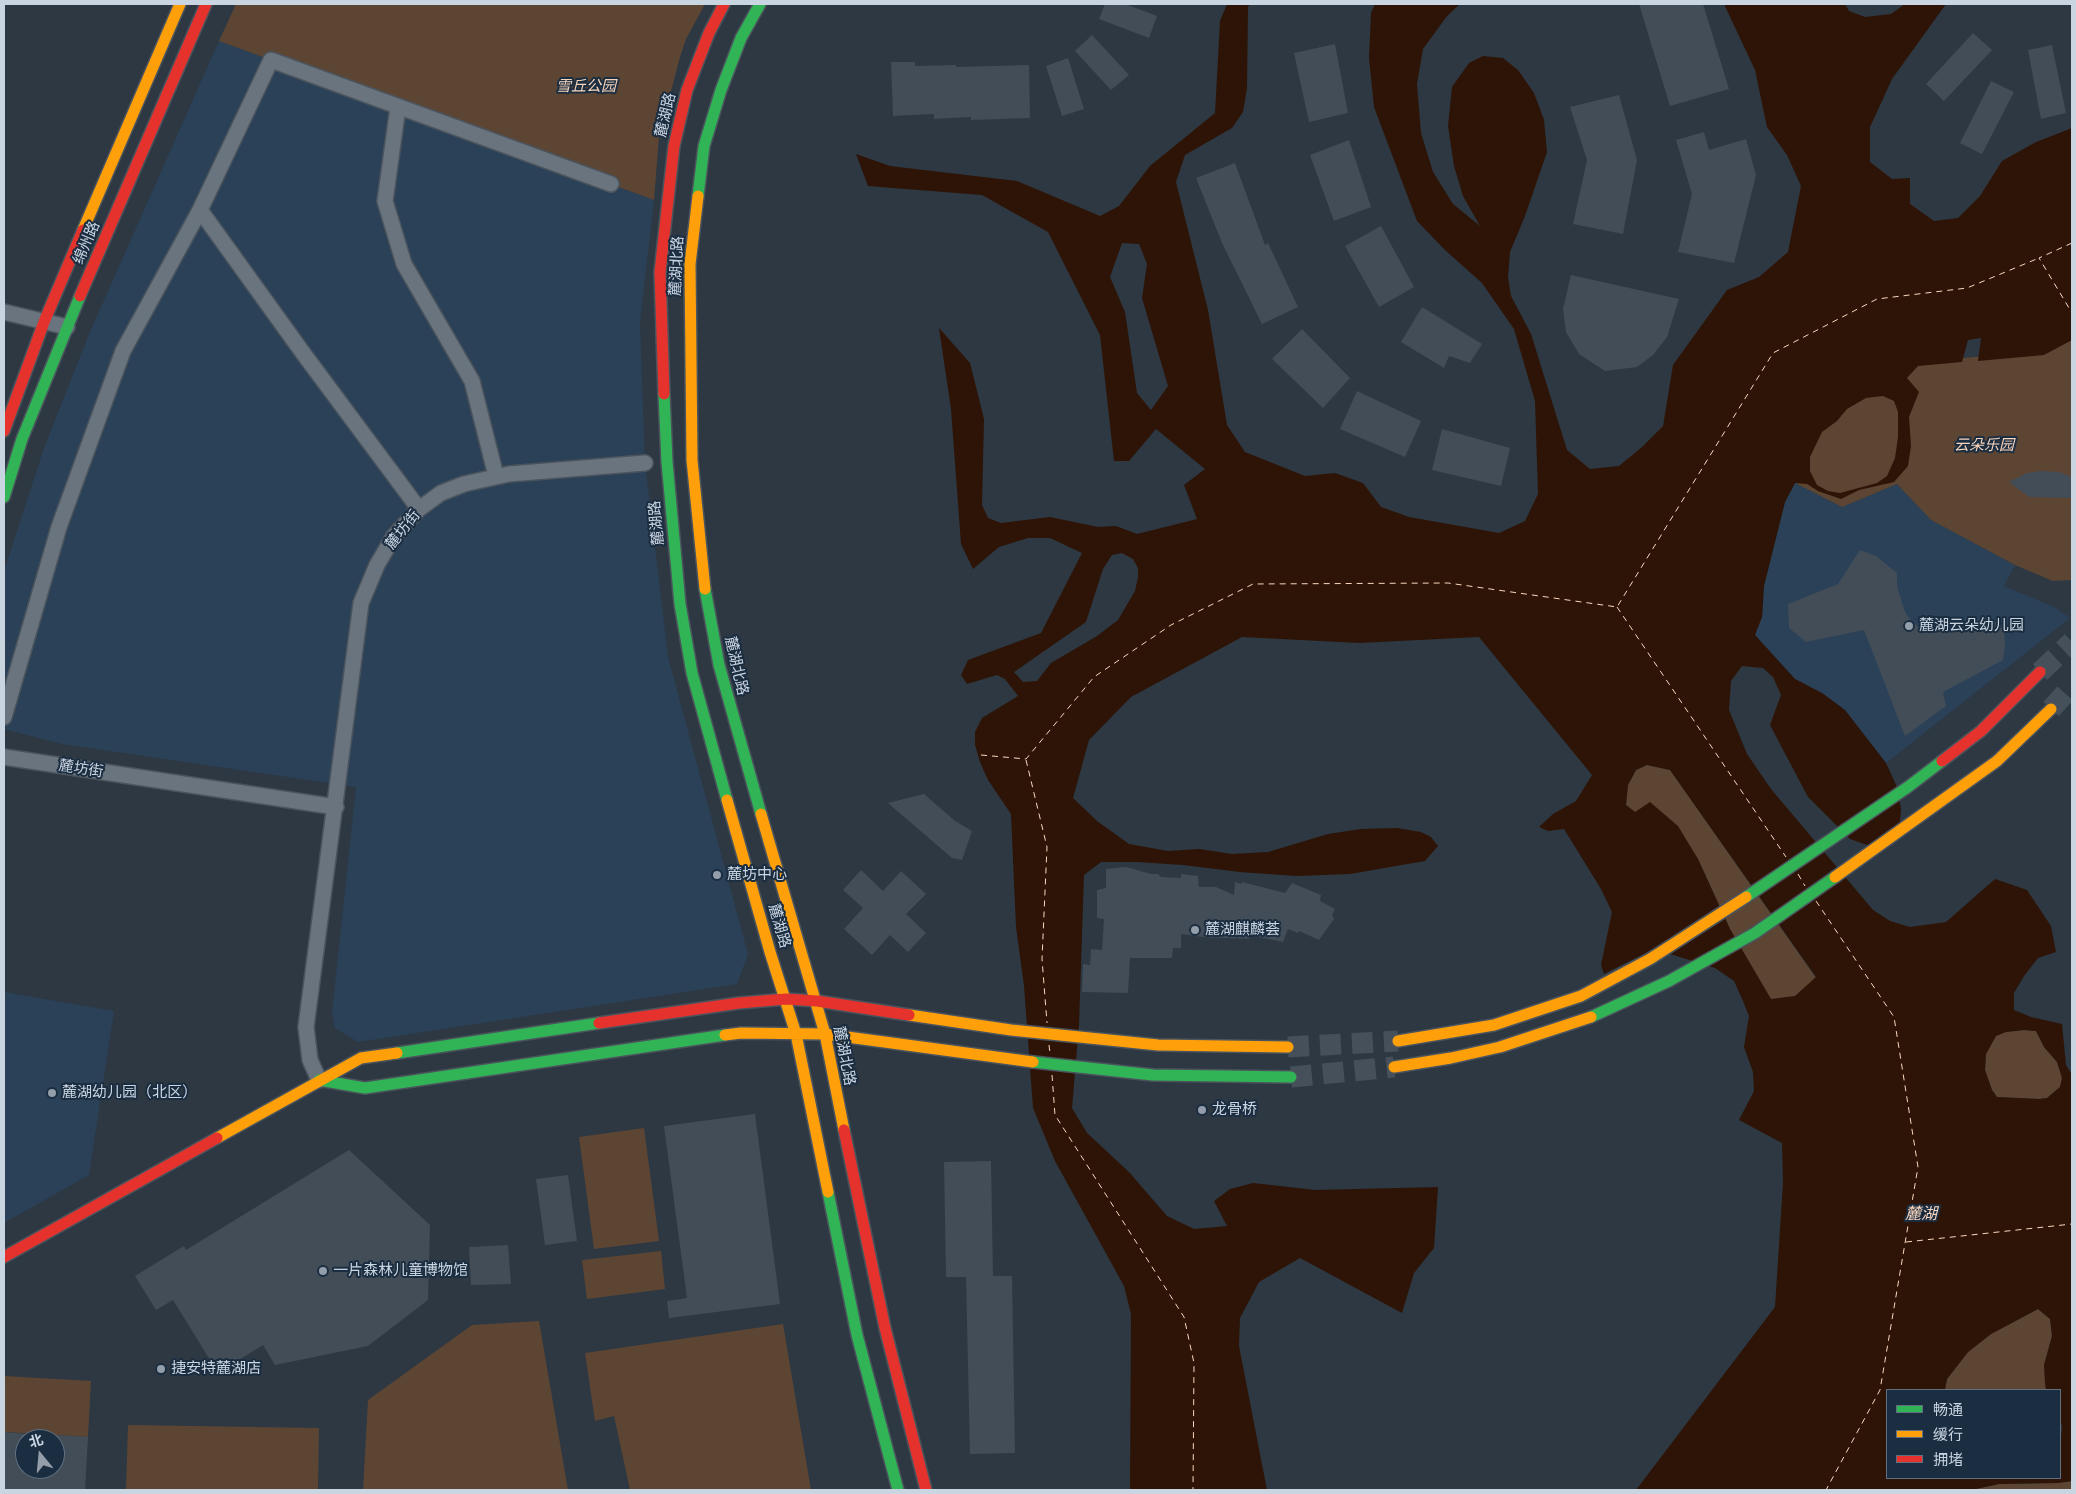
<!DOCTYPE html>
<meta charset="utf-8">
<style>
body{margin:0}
#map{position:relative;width:2076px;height:1494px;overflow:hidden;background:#2d3842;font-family:"Libre Baskerville","Noto Sans SC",serif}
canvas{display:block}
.frame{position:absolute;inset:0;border:5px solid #cad5e2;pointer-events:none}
.legend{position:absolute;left:1886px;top:1389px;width:175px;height:90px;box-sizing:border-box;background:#1b2d41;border:1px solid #617081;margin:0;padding:6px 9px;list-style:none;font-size:15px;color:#cad5e2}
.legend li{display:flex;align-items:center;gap:10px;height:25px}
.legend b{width:25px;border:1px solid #617081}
.north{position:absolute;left:15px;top:1429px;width:50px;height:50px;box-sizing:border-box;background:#1b2d41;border:1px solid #617081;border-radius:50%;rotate:343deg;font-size:14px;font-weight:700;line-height:20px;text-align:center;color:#cad5e2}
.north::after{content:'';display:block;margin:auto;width:18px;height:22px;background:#939eaa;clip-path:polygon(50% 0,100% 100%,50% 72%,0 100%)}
</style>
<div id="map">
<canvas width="2076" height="1494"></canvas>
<div class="frame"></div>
<ul class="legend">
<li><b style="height:6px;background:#30b455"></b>畅通</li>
<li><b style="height:6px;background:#ff9f0a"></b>缓行</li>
<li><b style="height:6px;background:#e5322d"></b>拥堵</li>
</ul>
<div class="north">北</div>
</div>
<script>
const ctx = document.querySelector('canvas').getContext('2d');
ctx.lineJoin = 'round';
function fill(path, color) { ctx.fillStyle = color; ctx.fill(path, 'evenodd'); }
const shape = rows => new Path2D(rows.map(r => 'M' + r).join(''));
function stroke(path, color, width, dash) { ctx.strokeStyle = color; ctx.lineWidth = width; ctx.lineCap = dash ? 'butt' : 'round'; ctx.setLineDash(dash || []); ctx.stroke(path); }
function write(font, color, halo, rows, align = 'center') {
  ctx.font = font + ' "Libre Baskerville","Noto Sans SC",serif'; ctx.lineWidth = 4; ctx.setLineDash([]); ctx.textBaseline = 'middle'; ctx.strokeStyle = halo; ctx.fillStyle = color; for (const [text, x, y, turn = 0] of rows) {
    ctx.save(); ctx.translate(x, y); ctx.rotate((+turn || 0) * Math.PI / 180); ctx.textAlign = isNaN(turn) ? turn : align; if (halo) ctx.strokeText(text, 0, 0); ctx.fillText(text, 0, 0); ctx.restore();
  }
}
fill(shape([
 [219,41,654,200,640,322,645,463,668,657,748,954,737,984,358,1042,335,1028,332,1013,356,787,62,744,4,729,4,571,44,448,89,334],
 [1795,483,1842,507,1897,484,1931,520,2015,565,2004,586,2054,607,2070,618,1886,763,1845,710,1822,693,1795,679,1755,635,1762,617,1764,586,1785,502],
 [4,992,114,1011,89,1175,4,1223]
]), '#2a4158');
fill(shape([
 [236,4,705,4,686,39,680,57,659,137,654,200,219,41],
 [2072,340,2072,580,2053,581,2015,565,1931,520,1897,484,1842,507,1795,483,1808,438,1861,387,1918,362,2044,351],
 [1647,765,1670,770,1816,978,1795,996,1771,1000,1730,929,1698,859,1626,805,1628,785,1636,770],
 [2024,1030,2036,1031,2044,1047,2057,1062,2062,1078,2060,1087,2047,1098,2039,1099,1997,1097,1992,1090,1985,1070,1986,1054,1996,1036,2005,1032],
 [644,1128,659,1241,594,1249,579,1137],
 [661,1251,665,1289,587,1299,582,1260],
 [2038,1309,2050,1319,2052,1336,2044,1365,2046,1390,1945,1390,1947,1379,1968,1352,1991,1334],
 [539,1321,568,1490,363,1490,368,1400,472,1325],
 [783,1324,811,1490,630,1490,614,1416,595,1421,585,1353],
 [4,1376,91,1381,88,1437,4,1432],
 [128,1425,319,1428,318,1490,126,1490],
 [2072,1481,2072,1490,1971,1490,1999,1484,2058,1483]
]), '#5d4534');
fill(shape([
 [1227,4,1250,4,1248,7,1247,88,1243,112,1232,128,1185,155,1176,182,1208,310,1227,425,1245,452,1305,476,1335,473,1363,483,1381,507,1409,517,1499,533,1525,521,1538,494,1535,401,1514,329,1482,283,1445,250,1417,221,1374,107,1369,58,1371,13,1375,4,1460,4,1447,16,1423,49,1417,84,1421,133,1433,172,1453,204,1480,226,1463,196,1454,166,1448,126,1452,87,1469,63,1483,56,1503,58,1518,70,1534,93,1544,120,1547,152,1525,216,1510,252,1508,277,1511,296,1531,334,1567,450,1590,469,1619,466,1642,447,1663,426,1673,365,1727,290,1759,277,1788,252,1801,186,1787,155,1767,127,1755,70,1724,4,1845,4,1849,11,1865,17,1891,14,1905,4,1946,4,1892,79,1870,127,1870,162,1892,179,1910,178,1910,204,1934,221,1958,218,1980,196,2002,161,2036,142,2072,128,2072,340,2044,355,1978,361,1981,338,1968,340,1962,362,1918,366,1907,378,1919,392,1909,417,1911,446,1908,466,1894,482,1859,490,1841,499,1818,491,1807,484,1795,483,1785,502,1764,586,1762,617,1755,635,1795,679,1822,693,1845,710,1886,763,1897,787,1901,809,1899,833,1870,846,1850,839,1808,797,1770,725,1781,695,1773,677,1763,668,1742,666,1731,681,1729,710,1747,754,1771,789,1873,910,1890,921,1910,927,1946,922,1995,879,2027,890,2051,926,2056,952,2038,958,2024,976,2014,993,2014,1010,2031,1017,2062,1024,2066,1065,2072,1075,2072,1481,2058,1483,1999,1484,1971,1490,1636,1490,1775,1307,1783,1183,1782,1143,1739,1120,1754,1091,1753,1072,1744,1047,1749,1016,1743,1001,1734,981,1715,968,1654,949,1604,974,1601,965,1612,912,1601,889,1564,829,1548,831,1539,827,1553,814,1576,801,1592,775,1479,637,1359,643,1242,637,1131,697,1089,740,1073,798,1097,821,1129,844,1168,851,1199,849,1232,854,1268,852,1328,834,1361,829,1397,828,1421,832,1431,837,1438,846,1425,861,1350,874,1296,876,1240,872,1183,865,1137,862,1101,862,1084,875,1079,1025,1072,1108,1087,1133,1129,1172,1167,1216,1194,1229,1227,1226,1214,1201,1230,1189,1253,1183,1316,1190,1438,1187,1434,1248,1414,1273,1402,1313,1300,1258,1259,1282,1240,1318,1239,1346,1267,1490,1130,1490,1131,1314,1124,1286,1055,1161,1033,1108,1024,986,1016,927,1011,814,988,780,980,762,975,745,975,732,982,718,1018,696,1005,679,997,675,967,684,961,675,968,660,1041,633,1082,553,1050,538,1028,538,999,547,973,569,961,544,951,409,939,328,970,363,984,419,982,505,988,518,1001,523,1050,517,1098,527,1116,526,1137,534,1197,519,1184,485,1205,469,1156,429,1129,461,1114,461,1100,335,1048,232,982,195,868,186,856,154,890,166,1017,181,1100,216,1119,206,1150,166,1215,113,1220,21],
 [1122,243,1139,244,1147,264,1142,298,1168,386,1151,410,1137,393,1125,312,1110,277],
 [1883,396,1894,401,1898,412,1898,437,1895,458,1887,476,1877,483,1840,493,1828,491,1817,485,1810,471,1810,457,1822,432,1837,421,1847,409,1866,398],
 [1122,553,1133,559,1138,568,1138,577,1135,591,1118,620,1097,636,1051,663,1037,681,1023,682,1014,672,1086,622,1103,569,1112,555],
 [1647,765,1670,770,1816,977,1795,996,1771,999,1730,929,1698,859,1678,826,1650,802,1635,812,1626,805,1628,785,1636,770],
 [2024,1030,2036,1031,2044,1047,2057,1062,2062,1078,2060,1087,2047,1098,2039,1099,1997,1097,1992,1090,1985,1070,1986,1054,1996,1036,2006,1032],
 [2038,1309,2050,1319,2052,1336,2044,1365,2045,1383,2046,1390,2060,1390,2060,1421,2062,1426,2060,1448,2060,1478,1887,1478,1887,1390,1945,1390,1947,1379,1968,1352,1991,1334]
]), '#2d1406');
stroke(shape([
 [2072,243,2039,258,2072,313],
 [1617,607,1786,857],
 [981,755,1026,759,1094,677,1171,625,1253,584,1448,583,1617,607,1773,353,1877,299,1967,288,2039,258],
 [1026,760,1047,847,1042,959,1047,1023],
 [1798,874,1805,886],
 [1816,901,1894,1017,1918,1167,1880,1390,1826,1490],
 [1049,1045,1050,1053],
 [1052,1075,1055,1115,1184,1317,1194,1363,1193,1490],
 [1906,1242,2072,1224]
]), '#fcd7bd', 1, [6, 5]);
fill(shape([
 [1105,4,1125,4,1157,16,1149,38,1099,19],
 [1639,4,1703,4,1729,89,1670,106],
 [1973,33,1992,50,1944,101,1926,84],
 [1092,35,1129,75,1111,90,1075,51],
 [1335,44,1348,113,1309,122,1294,53],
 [2052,45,2066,113,2041,119,2028,50],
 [1068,58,1084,109,1062,116,1046,66],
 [891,62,915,62,915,66,956,65,956,67,1029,65,1030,118,971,120,971,117,934,119,934,114,893,116],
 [1991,81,2014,92,1982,154,1960,143],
 [1619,95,1637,160,1623,234,1573,224,1587,160,1570,107],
 [1704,132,1709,150,1746,139,1756,175,1734,263,1678,252,1692,194,1676,140],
 [1349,140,1371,207,1334,221,1310,155],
 [1235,163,1265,245,1268,243,1298,307,1262,324,1222,243,1196,178],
 [1381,226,1414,287,1379,307,1345,246],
 [1571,275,1679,299,1667,337,1653,355,1637,367,1605,371,1579,354,1566,332,1563,309],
 [1422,307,1482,344,1470,363,1449,356,1444,368,1401,342],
 [1302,329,1350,378,1323,408,1272,359],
 [1357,391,1421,421,1405,457,1340,429],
 [1442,429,1510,448,1501,486,1432,470],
 [2041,471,2059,472,2072,477,2072,498,2029,497,2009,482,2027,473],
 [1860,550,1876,556,1897,573,1897,586,1905,612,1912,622,1922,629,1937,631,1987,617,2004,628,2005,646,2003,660,1943,692,1946,706,1905,736,1864,630,1806,642,1789,628,1788,604,1838,584],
 [924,794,955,821,972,831,962,860,952,858,888,803],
 [1126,867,1151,874,1158,874,1161,877,1181,878,1181,874,1198,876,1199,887,1216,887,1234,895,1235,882,1241,884,1242,882,1285,893,1292,883,1321,895,1320,901,1335,909,1332,915,1334,919,1319,940,1299,931,1298,933,1288,929,1283,942,1250,935,1249,939,1203,937,1181,934,1181,948,1173,948,1172,958,1130,958,1128,993,1082,992,1083,964,1090,965,1091,949,1102,950,1104,919,1097,918,1097,890,1106,888,1106,869],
 [861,870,883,891,901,871,926,894,906,914,926,933,908,952,890,935,872,955,844,929,863,908,843,890],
 [755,1114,780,1304,669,1318,667,1301,687,1298,664,1126],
 [349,1150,430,1225,428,1300,368,1346,275,1365,263,1345,218,1373,173,1300,156,1310,135,1276,184,1246,186,1250],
 [991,1161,993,1276,1012,1276,1015,1453,970,1454,966,1277,946,1277,944,1162],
 [568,1175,577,1241,545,1245,536,1179],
 [508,1245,511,1284,471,1285,469,1247],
 [4,1432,25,1434,25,1469,55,1469,55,1435,88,1437,85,1490,4,1490]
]), '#424d57');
stroke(shape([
 [2040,672,2072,642],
 [2051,709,2072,686],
 [1288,1047,1398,1041],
 [1291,1077,1394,1067]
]), '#45505a', 21, [21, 11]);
const street = shape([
 [398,107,385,201,404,264,472,381,496,476],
 [200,210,303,353,419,509],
 [4,312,67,327],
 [4,717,59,527,123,351,200,210,271,60,611,184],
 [4,757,336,807],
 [319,1080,310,1060,306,1027,361,603,377,565,394,536,419,509,441,493,464,484,509,474,645,463]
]);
const fast = shape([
 [698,196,704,146,721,90,741,38,760,4],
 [664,394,667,462,680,604,692,673,727,800],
 [4,497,22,439,80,296],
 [705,589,719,665,761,814],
 [1746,897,1908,787,1942,761],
 [1591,1017,1669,981,1755,933,1835,877],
 [397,1053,599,1023],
 [1033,1062,1153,1075,1291,1077],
 [319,1080,365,1088,725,1035],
 [828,1192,857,1335,898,1490]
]);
const slow = shape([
 [698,196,690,264,692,460,705,589],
 [83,230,180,4],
 [727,800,770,952,796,1034,828,1192],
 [761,814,825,1034,844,1130],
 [1835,877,1997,761,2051,709],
 [909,1015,1011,1030,1158,1045,1288,1047],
 [725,1035,741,1033,825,1034,1033,1062],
 [1398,1041,1494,1025,1581,996,1650,959,1746,897],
 [1394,1067,1451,1058,1500,1047,1591,1017],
 [217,1138,361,1058,397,1053]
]);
const jam = shape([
 [80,296,206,4],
 [664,394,660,272,674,146,687,90,709,33,724,4],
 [4,431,44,322,83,230],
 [1942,761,1981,731,2040,672],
 [599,1023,739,1003,786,999,817,1001,909,1015],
 [844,1130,885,1328,926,1490],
 [4,1257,217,1138]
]);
stroke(street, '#4b545d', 18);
stroke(fast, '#4b545d', 14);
stroke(slow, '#4b545d', 14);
stroke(jam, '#4b545d', 14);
stroke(street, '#69747e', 15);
stroke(fast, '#30b455', 11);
stroke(slow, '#ff9f0a', 11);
stroke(jam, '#e5322d', 11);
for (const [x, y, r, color] of [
 [1909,626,5,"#939eaa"],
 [717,875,5,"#939eaa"],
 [1195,930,5,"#939eaa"],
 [52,1093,5,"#939eaa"],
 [1202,1110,5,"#939eaa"],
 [323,1271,5,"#939eaa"],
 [161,1369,5,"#939eaa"]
]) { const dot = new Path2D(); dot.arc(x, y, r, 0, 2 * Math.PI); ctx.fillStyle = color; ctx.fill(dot); stroke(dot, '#1b2d41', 2); }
write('italic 15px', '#f8d4ba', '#1b2d41', [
 ["雪丘公园",586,87],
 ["云朵乐园",1984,446]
]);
write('15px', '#cad5e2', '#1b2d41', [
 ["麓湖路",666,115,-77],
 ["绵州路",87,243,-67],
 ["麓湖北路",677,266,-87],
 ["麓湖路",657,523,-95],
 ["麓坊街",403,530,-51],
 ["麓湖北路",736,666,77],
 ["麓坊街",81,769,9],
 ["麓湖路",779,926,74],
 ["麓湖北路",844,1056,79]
]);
write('15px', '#cad5e2', '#1b2d41', [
 ["麓湖云朵幼儿园",1919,626],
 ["麓坊中心",727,875],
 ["麓湖麒麟荟",1205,930],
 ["麓湖幼儿园（北区）",62,1093],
 ["龙骨桥",1212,1110],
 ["一片森林儿童博物馆",333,1271],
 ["捷安特麓湖店",171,1369]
], 'left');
write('italic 16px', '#fcd7bd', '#1b2d41', [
 ["麓湖",1921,1214]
]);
</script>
